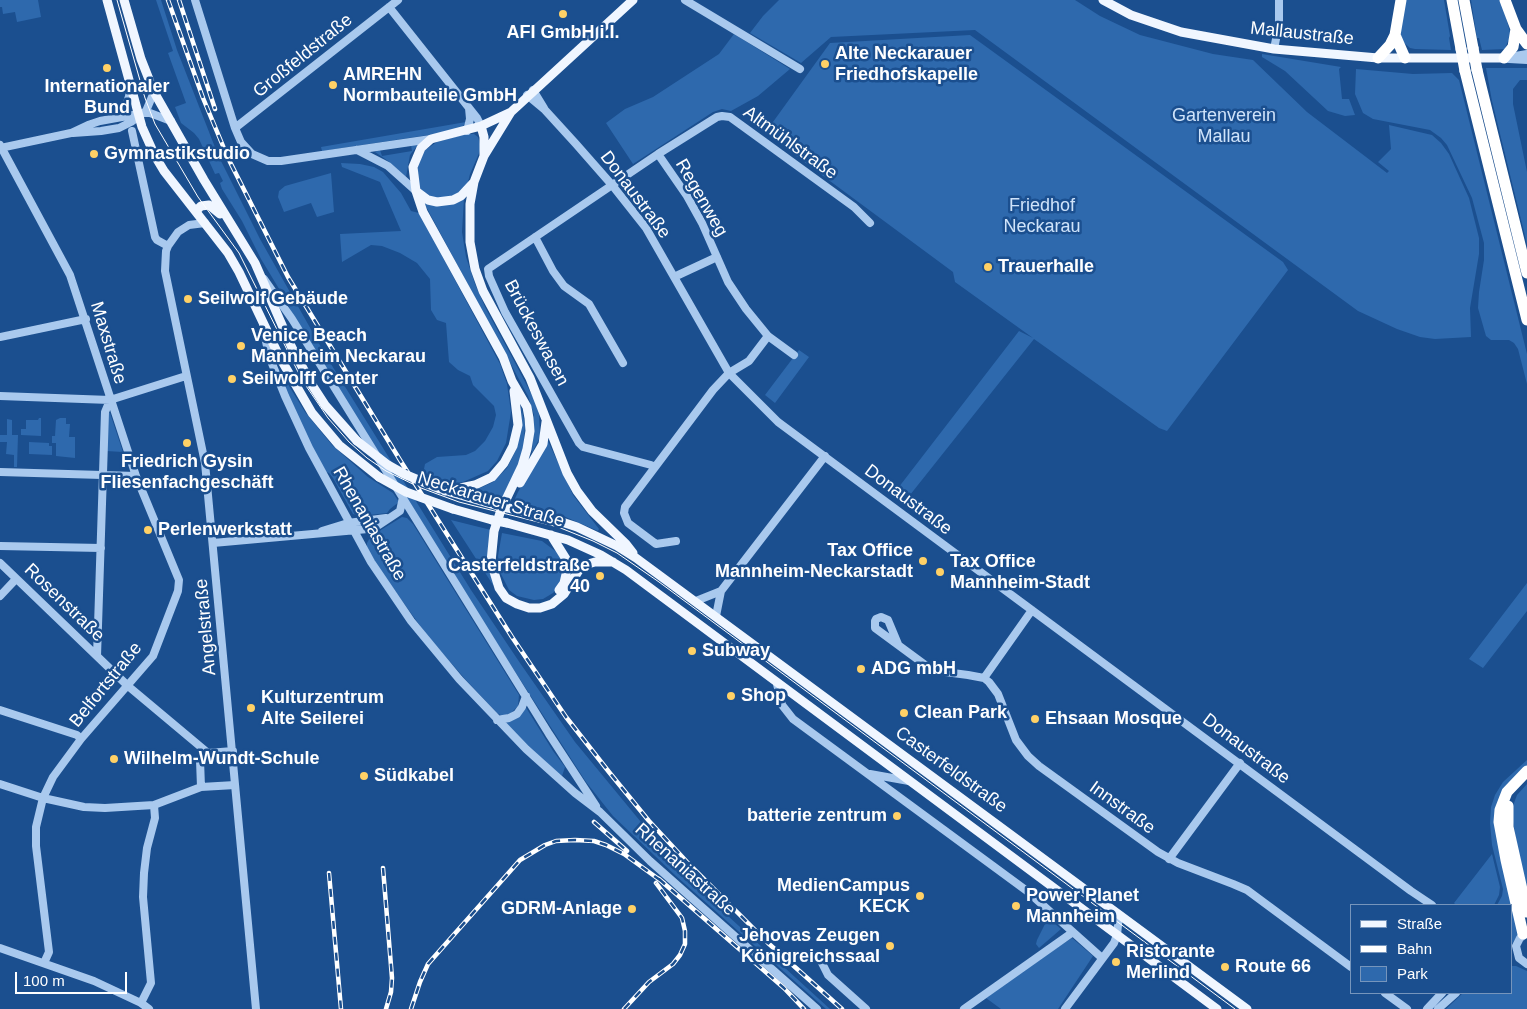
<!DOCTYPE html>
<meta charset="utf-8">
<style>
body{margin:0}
#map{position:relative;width:1527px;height:1009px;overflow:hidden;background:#1b4f8f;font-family:Helvetica,sans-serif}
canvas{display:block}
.legend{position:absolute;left:1350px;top:904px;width:162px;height:90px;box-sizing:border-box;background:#1b4f8f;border:1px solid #7695bc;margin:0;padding:6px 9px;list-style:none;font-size:15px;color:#fff}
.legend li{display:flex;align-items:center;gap:10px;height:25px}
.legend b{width:25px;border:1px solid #7695bc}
.scale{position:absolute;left:15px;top:972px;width:112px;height:22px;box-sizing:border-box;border:2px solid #fff;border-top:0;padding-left:6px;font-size:15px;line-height:18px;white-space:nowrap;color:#fff;-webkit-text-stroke:4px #1b4f8f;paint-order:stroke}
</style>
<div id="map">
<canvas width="1527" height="1009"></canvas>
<ul class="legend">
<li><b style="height:6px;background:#f0f6ff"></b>Straße</li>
<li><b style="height:6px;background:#fff"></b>Bahn</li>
<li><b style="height:14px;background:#2e69ad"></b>Park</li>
</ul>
<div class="scale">100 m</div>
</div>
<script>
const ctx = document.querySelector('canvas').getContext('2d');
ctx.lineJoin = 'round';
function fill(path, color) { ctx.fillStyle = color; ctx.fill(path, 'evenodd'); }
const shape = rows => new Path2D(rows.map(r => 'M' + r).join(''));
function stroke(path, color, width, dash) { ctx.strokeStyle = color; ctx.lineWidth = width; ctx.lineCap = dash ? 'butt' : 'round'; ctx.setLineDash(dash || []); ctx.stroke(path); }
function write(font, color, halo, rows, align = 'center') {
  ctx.font = font + ' Helvetica,sans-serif'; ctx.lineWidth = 5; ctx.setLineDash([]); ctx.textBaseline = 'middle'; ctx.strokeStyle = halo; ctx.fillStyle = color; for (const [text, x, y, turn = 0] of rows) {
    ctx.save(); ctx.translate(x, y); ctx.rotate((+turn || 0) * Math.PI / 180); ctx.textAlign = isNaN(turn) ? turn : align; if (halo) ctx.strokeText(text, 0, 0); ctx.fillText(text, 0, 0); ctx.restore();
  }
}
fill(shape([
 [0,0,38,0,41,17,17,22,15,12,3,14,2,7,0,7],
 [156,0,161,0,177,50,218,155,260,239,326,356,471,590,520,663,575,742,650,833,728,916,830,1009,826,1009,676,876,613,816,586,782,471,603,292,314,287,302,261,259,242,221,222,189,220,183,223,181,219,173,215,174,199,139,194,133,181,123,175,107,186,103,168,53,173,51],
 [779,0,1075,0,1100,16,1140,35,1213,54,1253,60,1307,112,1387,173,1389,171,1378,162,1391,149,1389,125,1432,135,1441,143,1449,154,1469,198,1479,238,1479,254,1470,308,1471,337,1435,339,1420,337,1397,329,1358,311,975,30,831,37,801,63,750,33,763,16],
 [1405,0,1444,0,1450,36,1449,38,1451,50,1415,49,1410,48,1402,41,1400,30],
 [1471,0,1501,0,1510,32,1510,41,1508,41,1505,49,1482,50,1479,38,1477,38],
 [734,34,790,69,758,96,731,111,722,109,713,112,633,164,606,123,625,109,653,97,719,54],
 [970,35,1283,262,1288,270,1167,431,1159,428,1034,339,906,500,895,492,1019,331,1033,338,955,282,953,272,765,133,830,43],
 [1262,54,1341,67,1339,69,1342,99,1349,99,1355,115,1345,116,1328,111,1285,71,1262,57],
 [1486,68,1527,68,1527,80,1520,80,1513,89,1513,104,1527,172,1527,244,1492,101],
 [1356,69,1413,74,1452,73,1459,80,1527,354,1527,384,1518,349,1514,343,1509,340,1491,340,1486,336,1478,308,1479,292,1484,260,1484,243,1472,198,1447,145,1441,138,1430,130,1373,119,1363,113,1355,94],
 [466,122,462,128,455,131,322,151,321,147],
 [466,134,474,134,478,137,480,144,480,151,470,174,464,198,462,232,466,257,475,284,485,307,512,357,535,401,539,414,540,437,532,453,534,415,528,396,423,201,416,183,418,161,425,150,437,142],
 [416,144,417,146,410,155,406,177,388,161,375,152,380,150,382,156,412,151,411,145],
 [341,163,360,164,374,167,383,172,401,193,411,211,419,213,500,364,507,384,511,412,506,443,497,461,488,471,463,482,450,484,428,477,424,469,425,464,437,457,466,455,475,451,485,441,493,427,496,415,494,406,473,385,470,376,458,370,449,362,446,323,437,320,431,310,430,279,417,263,400,253,382,246,371,245,342,262,340,234,401,231,380,182,342,167],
 [331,173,334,212,317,217,311,203,284,212,278,197,279,191,285,186],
 [799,350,809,357,775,403,765,395],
 [278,368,305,412,332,445,368,477,393,493,399,502,390,509,387,513,361,516,353,514,333,478,329,473,323,471,282,387],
 [521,405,525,425,523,450,518,465,501,501,469,493,493,482,507,468,516,450,522,422],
 [108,413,110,413,123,452,106,451],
 [39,418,41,418,41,436,21,435,21,429,26,429,26,420,38,420],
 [60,418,66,418,66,424,70,424,69,437,75,437,75,458,56,456,56,443,52,443,52,436,55,436,56,420],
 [7,419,12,420,12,435,18,435,17,467,14,467,14,455,6,454,7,442,0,442,0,435,7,435],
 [548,441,573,495,599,529,598,531,561,515,513,503,518,492],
 [29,442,49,443,49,446,52,446,52,455,29,454],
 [402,517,407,518,413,524,519,695,518,706,511,713,502,716,497,713,466,680,426,634,380,570,367,548,367,543,371,536],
 [451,520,491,530,495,585,493,585],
 [502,533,542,541,558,553,562,561,564,569,559,586,553,593,543,599,534,600,517,596,509,590,500,572,498,556],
 [1527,583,1527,611,1483,668,1469,659],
 [525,706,553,751,565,767,562,776,531,750,505,723,516,718],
 [1527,760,1527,768,1508,786,1520,932,1511,945,1511,905,1497,905,1502,896,1503,889,1492,845,1490,823,1491,807,1495,795,1503,782],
 [1527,784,1527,900,1511,811,1517,795],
 [1492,854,1500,887,1499,895,1494,905,1456,905,1454,903],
 [1048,918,1061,929,1039,948,1036,944,1037,940],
 [1072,938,1093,956,1058,1009,1001,1009,986,998,1036,961],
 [1511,966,1516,966,1527,971,1527,1009,1446,1009,1463,993,1511,993]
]), '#2e69ad');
stroke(shape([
 [195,0,235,128,241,142,252,154,268,161,281,161,431,139],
 [685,0,800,69],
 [389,7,477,118,481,126],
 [1274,49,1279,24,1279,0],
 [1504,58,1527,54],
 [1509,59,1527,60],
 [533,90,544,108],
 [527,95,545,110,576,144,612,185,646,228,729,373,778,422,1411,891,1432,905],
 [119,117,127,103,131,89],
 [235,128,398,0],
 [132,131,155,237,157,240,168,246],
 [467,131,470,119,469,108],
 [73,133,101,131,119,128,131,122,146,111,154,92],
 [0,145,70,275,136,476,179,580,178,591,153,656,81,739,53,777,43,798,36,827,36,846,49,952,44,963],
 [0,148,71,133,88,125,100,121,144,113,150,113,171,121],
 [357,150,388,166,416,191],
 [658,154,687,196,702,223,728,282,746,309,768,336,794,355],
 [205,223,189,225,178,232,168,246,166,251,165,271,205,463,256,1009],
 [535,237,553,271,564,286,589,304,623,363],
 [674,277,717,257],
 [264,279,292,319,549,734,596,806],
 [263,327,269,356,285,396,309,448,371,562,411,621,459,679,526,749,575,793,600,812,650,861,817,1009],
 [0,337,86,319],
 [0,396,110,400,186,376],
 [655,467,651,465,583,447,579,443,505,312,489,276,488,269,658,154,717,117,722,116,730,117,854,207,870,223],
 [0,472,136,476],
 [322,531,348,523,386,518],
 [676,541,656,544,628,523,624,513,625,507,713,390,729,373,749,361,768,336],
 [213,543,368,529,379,525,400,511,403,497],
 [0,546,101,548],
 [0,563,128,686,208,753,233,751],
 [0,596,16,579],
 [696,601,721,591],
 [716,616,721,591,825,456],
 [898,644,888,620,881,617,876,619,875,621,875,628,928,667,945,672,968,675,984,678,989,682,998,694,1016,740,1028,756,1039,766,1158,852,1178,863,1233,884,1247,890,1351,967],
 [97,656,105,412,110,400],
 [984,678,1032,610],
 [777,684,782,705,793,719,1027,891,1102,958],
 [0,710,77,735,81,739],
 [497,720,509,718,517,714,522,707,526,696],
 [870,774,909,781],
 [0,784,43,798,84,807,105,808,154,805,201,787,235,785],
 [201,787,200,760,208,753],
 [1169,859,1240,763],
 [1527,933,1520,938,1516,946,1519,958,1527,964],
 [0,948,94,981,141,1003,149,1009],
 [820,959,828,975,866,1009],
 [1385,993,1407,1009],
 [141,1003,151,983,143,897,144,873,147,848,155,818,154,805],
 [964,1009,1073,932],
 [1065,1009,1114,943,1117,935,1119,915],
 [1427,1009,1442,993],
 [1438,1009,1456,993]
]), '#a9c9ee', 8);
stroke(shape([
 [107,0,142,127,155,156,164,171,228,253,239,272,279,356,312,413,339,445,379,477],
 [124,0,141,59,154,92,204,180,255,263,292,348,312,385,325,405,357,441],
 [1103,0,1131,15,1181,32,1274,49,1378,58,1504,58],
 [511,112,481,126,431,139,421,148,413,167,416,191,423,212,503,357,512,381,527,407,529,418,530,431,527,449,522,466,501,510,494,531,491,562,499,588,506,598,517,604,529,608,540,608,552,604,564,594,579,570,588,564,595,562,613,562],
 [481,126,484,137,484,156],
 [474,182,470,204,470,242,475,269,483,291,530,378,567,473,577,491,592,511,626,544,633,553],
 [416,191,428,200,437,202,453,200,461,196,474,182,484,156,511,112,633,0],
 [196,211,201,206,209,205,220,214],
 [520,483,543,444,546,422],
 [445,491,475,485,492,477,504,463,513,446,518,425,514,391],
 [450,492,498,506],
 [453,509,492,520],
 [513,509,556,520,577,527,617,546,636,558,1247,1009],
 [507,523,568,540,601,555,626,570,1217,1009],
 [551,535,566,559,567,570,564,583,559,590]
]), '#f0f6ff', 9);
stroke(shape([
 [1452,0,1461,49],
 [1464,0,1473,48],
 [1505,0,1516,29,1527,44],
 [1395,35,1405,58],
 [1378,58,1390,45,1395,35,1401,0],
 [1504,58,1513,47,1516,29],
 [1477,70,1527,273],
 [1465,71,1527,320],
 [1508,806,1508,827,1527,912],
 [1523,934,1506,860,1499,822,1500,810,1507,792,1527,771]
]), '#fff', 11);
stroke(shape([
 [117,0,145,98,155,124,198,197,239,253,302,380,328,418,349,442,367,458,386,471,421,488,459,502,558,527,593,541,617,553,659,582,1235,1009]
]), '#fff', 1);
const rail = shape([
 [168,0,203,98,228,158,288,277,400,460,512,637,566,717,609,772,649,821,687,862,768,943,842,1009],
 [179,0,215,109],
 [594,822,627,851],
 [383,868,392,978,391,992,386,1009],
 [329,873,341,1009],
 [659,879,784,988,804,1009],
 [411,1009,420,982,428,964,435,956,520,860,545,845,556,841,575,840,594,841,606,845,624,854,664,883],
 [624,1009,649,982,673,964,680,955,685,944,685,931,682,918,656,883]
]);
stroke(rail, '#fff', 4.5);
stroke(rail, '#1b4f8f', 2.5, [8]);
stroke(shape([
 [357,441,388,465,404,474,440,489],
 [379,477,406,492,453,509],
 [498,506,513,509],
 [492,520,507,523]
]), '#f0f6ff', 9);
stroke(shape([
 [1473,48,1477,70],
 [1461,49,1465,71]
]), '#fff', 11);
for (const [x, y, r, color] of [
 [563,14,5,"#ffd166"],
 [825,64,5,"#ffd166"],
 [107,68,5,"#ffd166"],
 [333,85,5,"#ffd166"],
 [94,154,5,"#ffd166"],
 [988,267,5,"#ffd166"],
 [188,299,5,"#ffd166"],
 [241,346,5,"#ffd166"],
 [232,379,5,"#ffd166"],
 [187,443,5,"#ffd166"],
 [148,530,5,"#ffd166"],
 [923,561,5,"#ffd166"],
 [940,572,5,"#ffd166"],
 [600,576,5,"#ffd166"],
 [692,651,5,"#ffd166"],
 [861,669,5,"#ffd166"],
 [731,696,5,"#ffd166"],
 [251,708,5,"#ffd166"],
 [904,713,5,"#ffd166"],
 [1035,719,5,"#ffd166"],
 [114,759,5,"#ffd166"],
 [364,776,5,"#ffd166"],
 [897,816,5,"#ffd166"],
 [920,896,5,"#ffd166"],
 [1016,906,5,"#ffd166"],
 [632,909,5,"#ffd166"],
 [890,946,5,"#ffd166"],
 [1116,962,5,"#ffd166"],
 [1225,967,5,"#ffd166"]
]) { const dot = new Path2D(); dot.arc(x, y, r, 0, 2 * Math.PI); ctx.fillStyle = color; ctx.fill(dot); stroke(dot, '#1b4f8f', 2); }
write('bold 18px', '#fff', '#1b4f8f', [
 ["AFI GmbH i.I.",563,33,"center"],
 ["Alte Neckarauer",835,54],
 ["Friedhofskapelle",835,75],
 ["AMREHN",343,75],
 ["Normbauteile GmbH",343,96],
 ["Internationaler",107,87,"center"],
 ["Bund",107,108,"center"],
 ["Gymnastikstudio",104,154],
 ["Trauerhalle",998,267],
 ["Seilwolf Gebäude",198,299],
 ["Venice Beach",251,336],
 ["Mannheim Neckarau",251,357],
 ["Seilwolff Center",242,379],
 ["Friedrich Gysin",187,462,"center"],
 ["Fliesenfachgeschäft",187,483,"center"],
 ["Perlenwerkstatt",158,530],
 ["Tax Office",913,551,"right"],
 ["Mannheim-Neckarstadt",913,572,"right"],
 ["Tax Office",950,562],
 ["Mannheim-Stadt",950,583],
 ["Casterfeldstraße",590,566,"right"],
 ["40",590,587,"right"],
 ["Subway",702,651],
 ["ADG mbH",871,669],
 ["Shop",741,696],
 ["Kulturzentrum",261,698],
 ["Alte Seilerei",261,719],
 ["Clean Park",914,713],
 ["Ehsaan Mosque",1045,719],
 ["Wilhelm-Wundt-Schule",124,759],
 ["Südkabel",374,776],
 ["batterie zentrum",887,816,"right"],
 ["MedienCampus",910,886,"right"],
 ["KECK",910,907,"right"],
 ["Power Planet",1026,896],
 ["Mannheim",1026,917],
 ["GDRM-Anlage",622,909,"right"],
 ["Jehovas Zeugen",880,936,"right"],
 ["Königreichssaal",880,957,"right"],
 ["Ristorante",1126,952],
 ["Merlind",1126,973],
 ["Route 66",1235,967]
], 'left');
write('18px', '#fff', '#1b4f8f', [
 ["Mallaustraße",1302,34,6],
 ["Großfeldstraße",303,56,-39],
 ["Altmühlstraße",790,143,36],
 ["Donaustraße",635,195,53],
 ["Regenweg",701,198,60],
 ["Brückeswasen",536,333,62],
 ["Maxstraße",108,343,73],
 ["Neckarauer Straße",491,500,17],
 ["Donaustraße",908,500,37],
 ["Rhenaniastraße",369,524,60],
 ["Rosenstraße",64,603,44],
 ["Angelstraße",206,627,-95],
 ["Belfortstraße",106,685,-51],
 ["Donaustraße",1246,749,37],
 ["Casterfeldstraße",951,770,36],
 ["Innstraße",1122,808,36],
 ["Rhenaniastraße",685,870,42]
]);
write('18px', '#cfe3fa', '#1b4f8f', [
 ["Gartenverein",1224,116],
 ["Mallau",1224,137],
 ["Friedhof",1042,206],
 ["Neckarau",1042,227]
]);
</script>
